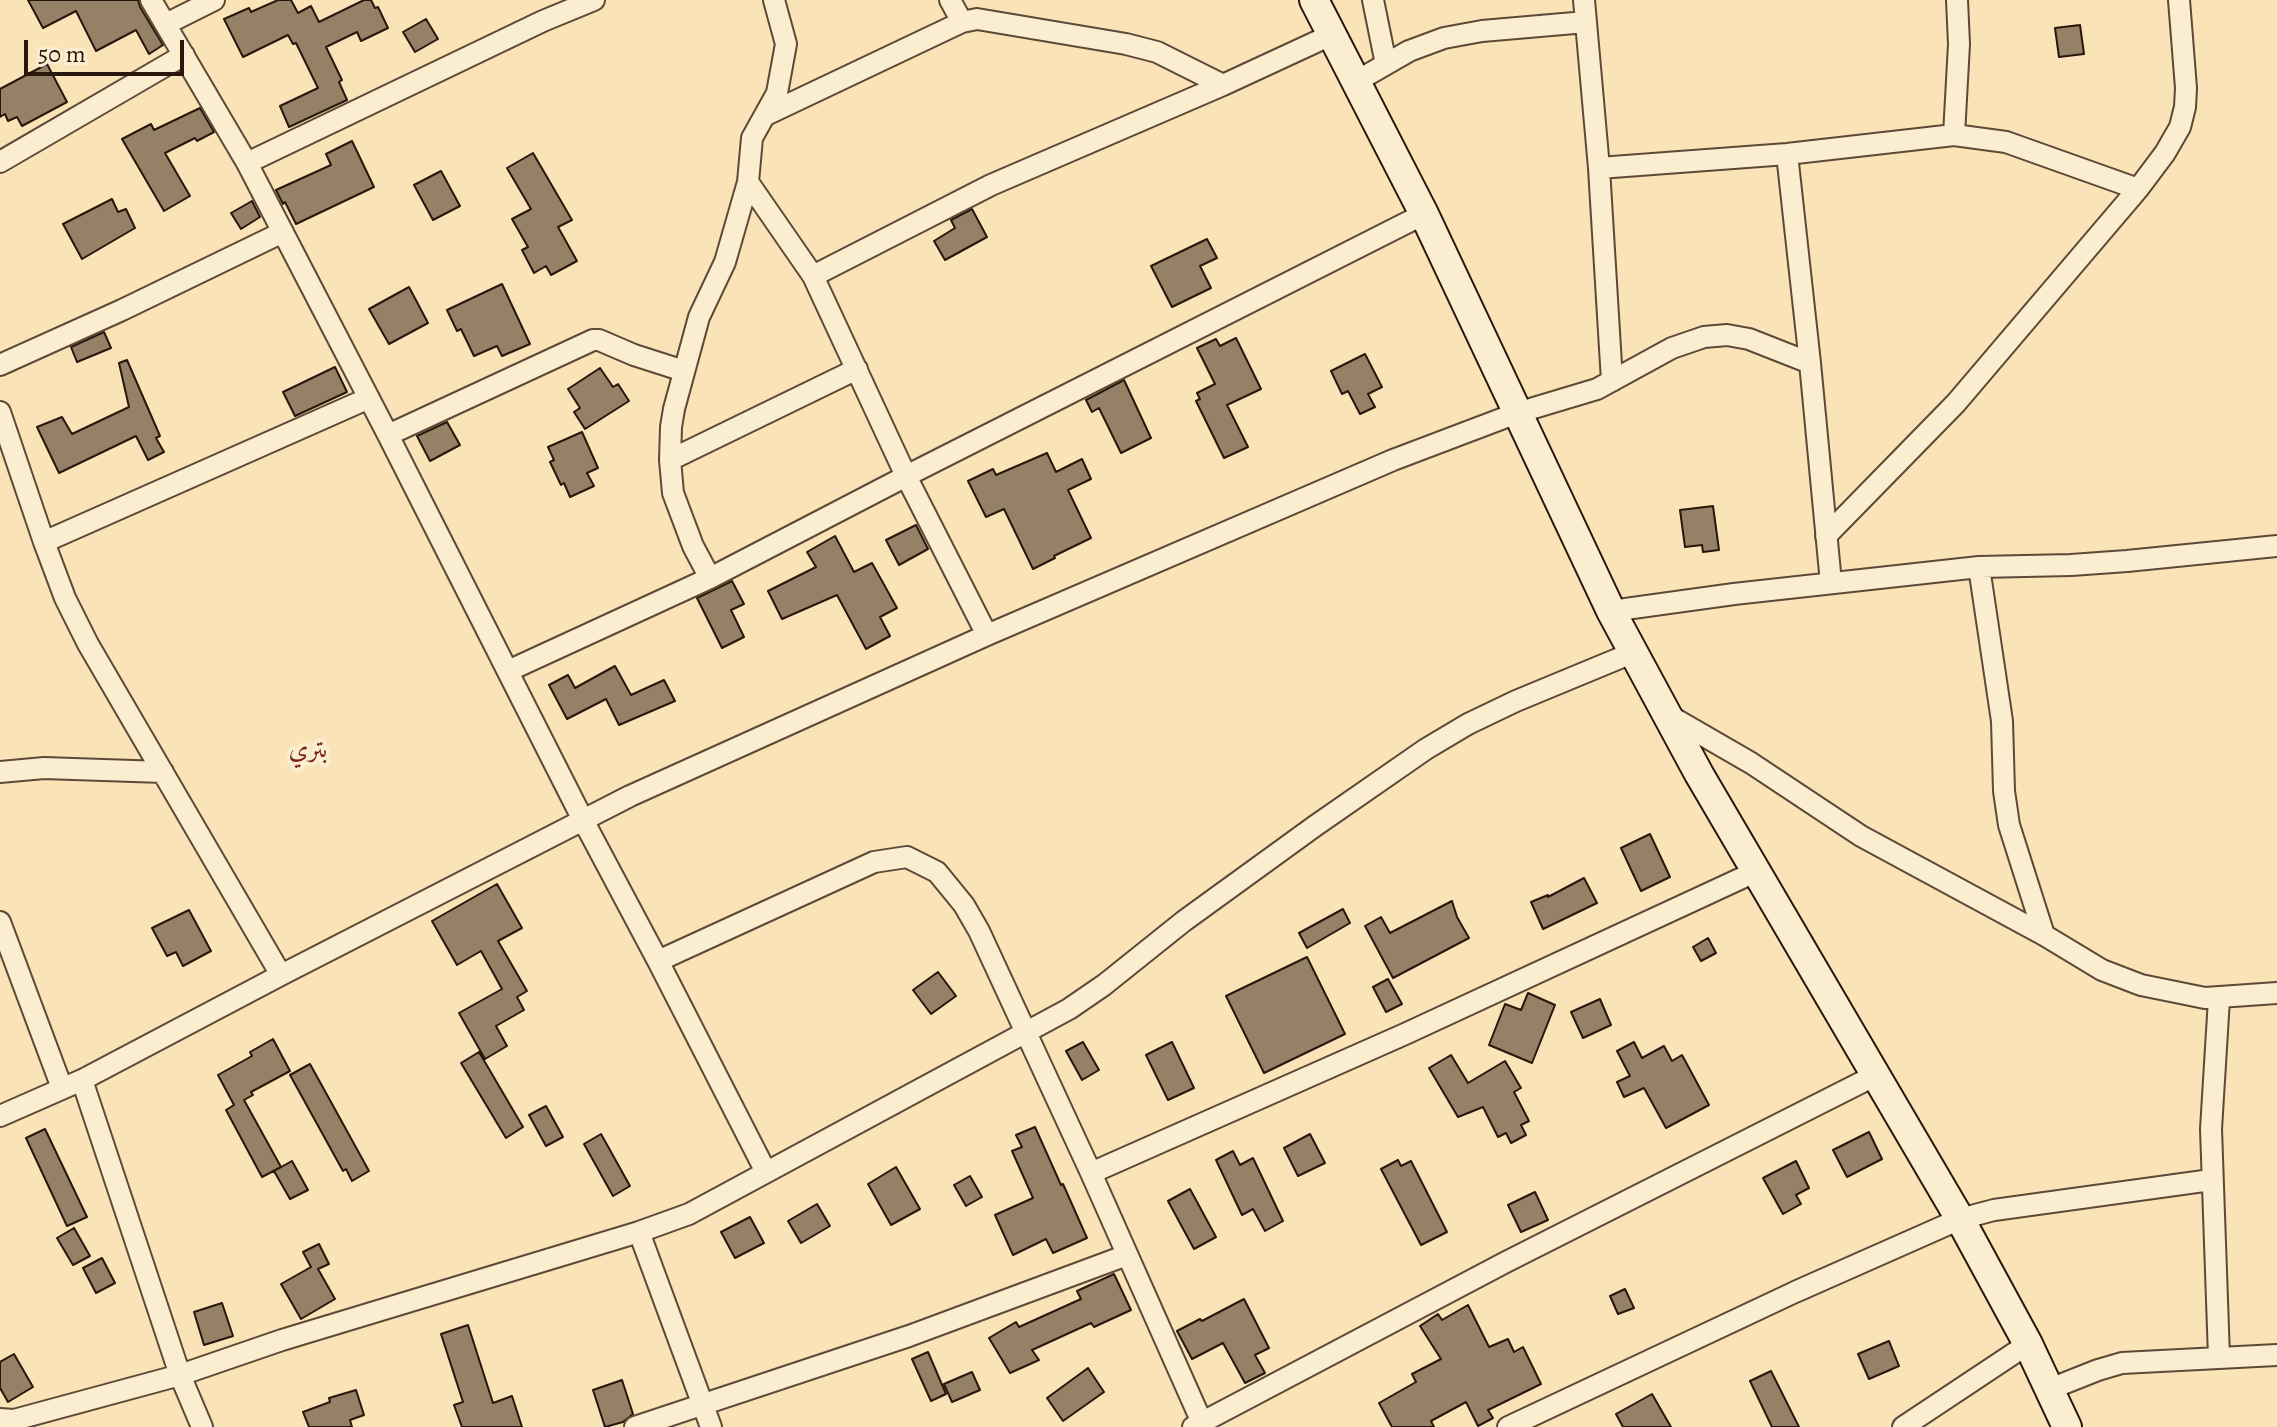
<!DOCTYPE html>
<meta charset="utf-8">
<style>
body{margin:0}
#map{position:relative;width:2277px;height:1427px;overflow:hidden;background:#f9e3b7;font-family:Alegreya,serif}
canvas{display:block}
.scale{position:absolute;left:24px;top:40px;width:160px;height:36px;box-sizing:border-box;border:4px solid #29160c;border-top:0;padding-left:10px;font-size:24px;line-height:28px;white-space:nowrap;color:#29160c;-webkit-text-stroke:6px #fbedd0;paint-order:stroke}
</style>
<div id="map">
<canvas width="2277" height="1427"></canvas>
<div class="scale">50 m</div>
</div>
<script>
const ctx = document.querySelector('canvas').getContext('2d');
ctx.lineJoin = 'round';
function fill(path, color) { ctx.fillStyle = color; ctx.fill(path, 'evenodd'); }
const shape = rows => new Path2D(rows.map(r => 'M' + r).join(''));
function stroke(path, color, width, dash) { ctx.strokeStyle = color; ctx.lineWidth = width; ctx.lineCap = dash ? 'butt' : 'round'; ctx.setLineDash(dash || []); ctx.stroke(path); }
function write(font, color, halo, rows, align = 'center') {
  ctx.font = font + ' Alegreya,Amiri,serif'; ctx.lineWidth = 8; ctx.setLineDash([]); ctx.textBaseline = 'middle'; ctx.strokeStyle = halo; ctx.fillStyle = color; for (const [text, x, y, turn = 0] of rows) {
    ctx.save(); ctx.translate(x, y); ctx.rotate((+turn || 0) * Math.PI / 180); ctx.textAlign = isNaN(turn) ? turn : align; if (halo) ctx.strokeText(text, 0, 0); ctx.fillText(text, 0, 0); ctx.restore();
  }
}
const building = shape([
 [28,0,138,0,140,7,163,45,149,54,136,30,96,51,76,11,43,28,28,0],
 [278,0,291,0,298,13,311,6,319,22,364,0,371,0,375,8,378,7,388,28,361,41,357,32,326,47,342,80,339,82,347,100,289,127,280,106,318,88,296,43,293,44,288,35,243,57,224,19,249,8,251,12,278,0],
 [426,19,438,39,415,52,403,32,426,19],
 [2080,25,2084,54,2059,57,2055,28,2080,25],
 [47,64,67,102,22,126,17,117,8,121,5,114,0,117,0,89,47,64],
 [200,108,214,132,197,141,195,138,165,153,190,196,164,211,122,139,151,124,154,130,200,108],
 [352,141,374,187,296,224,285,202,283,204,276,190,331,165,326,154,352,141],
 [533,153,572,220,558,227,577,261,551,275,546,266,534,273,522,250,528,247,512,219,531,209,507,168,533,153],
 [441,171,460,206,433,220,414,185,441,171],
 [112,199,118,212,126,209,135,228,82,259,63,224,112,199],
 [252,201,260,217,241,229,231,213,252,201],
 [972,209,987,237,945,260,934,241,955,228,951,220,972,209],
 [1207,239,1217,258,1200,266,1211,288,1172,307,1151,266,1207,239],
 [502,284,530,344,502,356,497,346,474,356,461,329,457,331,447,310,502,284],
 [409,287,428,323,389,344,369,309,409,287],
 [104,332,111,348,77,362,71,347,104,332],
 [1236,338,1261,389,1227,405,1248,447,1224,458,1196,401,1200,399,1197,393,1215,384,1197,348,1216,339,1220,346,1236,338],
 [1365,354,1382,387,1368,394,1375,407,1360,414,1348,391,1342,394,1331,371,1365,354],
 [127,360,160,436,156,438,164,452,148,460,136,436,59,473,37,427,62,417,72,434,129,407,119,363,127,360],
 [335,367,347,392,295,416,283,392,335,367],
 [600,368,613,387,618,384,629,401,585,429,574,412,580,408,568,389,600,368],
 [1124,380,1151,438,1121,453,1099,408,1092,412,1086,400,1124,380],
 [447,422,460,445,430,461,417,436,447,422],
 [582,432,598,468,587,473,594,486,570,497,564,483,561,485,550,462,554,460,548,447,582,432],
 [1047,453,1056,472,1082,459,1091,479,1068,490,1091,538,1054,556,1055,558,1033,569,1004,509,986,517,968,481,993,469,996,475,1047,453],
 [1713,506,1719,550,1703,552,1702,545,1685,547,1680,510,1713,506],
 [916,525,928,549,899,565,886,540,916,525],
 [835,536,854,572,872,563,897,608,880,617,890,636,866,649,837,595,782,619,768,591,816,567,807,552,835,536],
 [732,581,744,604,731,610,744,637,722,648,697,598,732,581],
 [615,666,631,695,664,680,675,701,619,725,606,699,567,719,549,685,568,675,575,688,615,666],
 [1650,834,1670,877,1641,891,1621,848,1650,834],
 [1584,878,1597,903,1543,929,1531,902,1548,895,1548,897,1584,878],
 [497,884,522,928,498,941,527,991,517,997,524,1010,496,1026,507,1046,485,1059,459,1013,502,989,481,951,457,965,432,921,497,884],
 [1452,901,1457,917,1469,938,1393,978,1365,926,1381,917,1390,933,1452,901],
 [1343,909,1350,923,1307,948,1299,933,1343,909],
 [189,910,211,951,183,966,176,952,167,956,152,928,189,910],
 [1708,938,1716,953,1701,961,1693,947,1708,938],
 [1307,957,1345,1034,1264,1073,1226,996,1307,957],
 [938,972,956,996,931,1014,913,990,938,972],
 [1388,979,1402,1004,1386,1012,1373,987,1388,979],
 [1528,993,1555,1005,1532,1063,1489,1045,1505,1004,1521,1010,1528,993],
 [1600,999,1611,1025,1583,1038,1571,1012,1600,999],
 [273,1039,290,1071,251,1092,253,1095,244,1100,281,1167,262,1177,226,1110,234,1105,218,1075,252,1056,250,1052,273,1039],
 [1083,1042,1099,1070,1082,1080,1066,1051,1083,1042],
 [1172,1042,1194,1088,1168,1100,1146,1055,1172,1042],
 [1634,1042,1642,1058,1664,1046,1672,1061,1682,1055,1709,1105,1666,1128,1644,1088,1624,1097,1617,1082,1630,1076,1617,1051,1634,1042],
 [479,1052,523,1127,506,1138,461,1063,479,1052],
 [1451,1055,1468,1083,1505,1061,1521,1088,1514,1092,1529,1121,1521,1125,1526,1135,1511,1143,1506,1133,1498,1137,1483,1107,1458,1117,1429,1068,1451,1055],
 [310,1064,369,1171,352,1181,346,1169,343,1171,290,1075,310,1064],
 [546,1106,563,1137,546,1146,529,1115,546,1106],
 [1035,1127,1061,1185,1063,1184,1087,1238,1053,1253,1046,1239,1013,1255,995,1215,1033,1198,1012,1151,1022,1147,1016,1135,1035,1127],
 [45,1129,87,1217,67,1226,26,1138,45,1129],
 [1869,1132,1882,1159,1847,1177,1833,1150,1869,1132],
 [601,1134,630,1186,613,1196,584,1144,601,1134],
 [1310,1134,1325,1163,1298,1176,1284,1148,1310,1134],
 [1233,1151,1240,1165,1253,1158,1283,1221,1265,1231,1253,1209,1242,1215,1216,1160,1233,1151],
 [1398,1160,1401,1166,1411,1161,1447,1232,1421,1245,1381,1169,1398,1160],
 [292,1161,308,1190,290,1199,274,1171,292,1161],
 [1796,1161,1809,1188,1796,1195,1801,1204,1783,1214,1763,1178,1796,1161],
 [896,1167,920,1209,891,1225,868,1184,896,1167],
 [970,1176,982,1197,966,1206,954,1185,970,1176],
 [1190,1189,1216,1237,1194,1249,1168,1201,1190,1189],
 [1535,1192,1548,1220,1521,1232,1508,1205,1535,1192],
 [817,1204,830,1226,801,1243,788,1221,817,1204],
 [750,1217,764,1243,735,1258,721,1232,750,1217],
 [74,1228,90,1256,73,1265,57,1238,74,1228],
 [319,1244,329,1264,318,1269,335,1299,301,1319,281,1284,311,1267,303,1252,319,1244],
 [102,1258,115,1283,96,1293,83,1268,102,1258],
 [1114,1274,1131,1310,1094,1327,1091,1323,1032,1350,1039,1360,1010,1373,989,1338,1016,1322,1019,1327,1081,1299,1077,1291,1114,1274],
 [1625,1289,1634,1308,1618,1314,1610,1296,1625,1289],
 [1244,1299,1269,1348,1255,1355,1265,1373,1245,1383,1223,1343,1192,1359,1177,1331,1200,1319,1202,1321,1244,1299],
 [222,1303,233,1336,204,1345,194,1312,222,1303],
 [1468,1305,1489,1347,1508,1339,1514,1352,1523,1347,1541,1384,1488,1410,1493,1418,1478,1426,1466,1402,1431,1421,1434,1427,1392,1427,1379,1403,1416,1382,1412,1374,1441,1359,1420,1326,1438,1314,1442,1320,1468,1305],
 [468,1325,493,1403,512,1396,522,1427,462,1427,454,1405,463,1402,441,1334,468,1325],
 [1889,1341,1899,1366,1869,1379,1858,1354,1889,1341],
 [928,1352,946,1394,931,1401,912,1359,928,1352],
 [14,1354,33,1387,8,1402,0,1388,0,1362,14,1354],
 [1088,1368,1104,1392,1063,1421,1047,1398,1088,1368],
 [1771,1371,1799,1427,1772,1427,1750,1381,1771,1371],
 [972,1372,980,1390,952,1402,944,1384,972,1372],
 [622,1380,633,1414,623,1422,605,1427,593,1390,622,1380],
 [356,1390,364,1415,350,1420,352,1427,309,1427,303,1412,330,1402,329,1398,356,1390],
 [1652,1394,1671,1427,1623,1427,1616,1414,1652,1394]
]);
fill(building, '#958165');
stroke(building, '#29160c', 2);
const street = shape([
 [151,0,247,163,388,435,583,820,658,961,766,1172],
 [774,0,786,44,777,93,752,138,748,182,813,276,906,476,987,635],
 [950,0,962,22],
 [1373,0,1386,64],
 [1584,0,1599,168,1612,381],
 [166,24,214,0],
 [1357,81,1409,51,1444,38,1482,31,1586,22],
 [766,115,962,22,977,19,1126,44,1157,52,1223,85],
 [1954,135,1959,44,1957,0],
 [1787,154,1810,363,1831,583],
 [0,162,184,55],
 [247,163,543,21,594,0],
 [1599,168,1787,154,1954,135,2006,142,2138,189],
 [813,276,991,185,1223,85,1331,35],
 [0,365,122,310,283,232],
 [0,412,44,542,65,598,88,644,281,975],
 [388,435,593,340,599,340,634,355,684,371],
 [670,460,857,369],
 [1826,536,1956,403,2138,189,2165,153,2180,127,2185,107,2186,88,2179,0],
 [44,542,369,398],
 [1979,567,2071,565,2127,561,2277,546],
 [710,578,693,546,673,493,670,460,671,427,674,409,699,317,725,262,748,182],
 [1611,611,1734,594,1979,567,2002,721,2004,791,2009,825,2044,935],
 [508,671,710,578,918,470,1424,214],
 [1668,715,1751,763,1861,836,2044,935,2102,970,2141,985,2205,998,2277,993],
 [0,772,44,768,163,772],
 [0,922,62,1088],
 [658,961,874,862,907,857,937,872,964,905,979,931,1091,1173,1204,1427],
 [82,1080,180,1375,202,1427],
 [0,1116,82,1080,281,975,630,796,987,635,1393,460,1517,413,1597,389,1672,348,1704,337,1727,335,1749,339,1810,363],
 [1091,1173,1405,1034,1757,871],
 [639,1232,711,1427],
 [2219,1357,2211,1129,2219,999],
 [2050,1389,2098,1370,2122,1363,2277,1355],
 [0,1419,14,1420,180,1375,282,1340,639,1232,689,1214,1069,1009,1104,985,1184,921,1315,826,1426,749,1468,724,1516,701,1632,653],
 [635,1427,909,1336,1127,1255],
 [1193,1427,1506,1262,1874,1076],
 [1508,1427,1795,1292,1960,1219,1994,1210,2211,1180],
 [1903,1427,2028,1344]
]);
const secondary = shape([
 [1314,0,1424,214,1611,611,1699,774,1960,1219,2028,1344,2067,1427]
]);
stroke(street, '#5d4937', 24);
stroke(secondary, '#29160c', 32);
stroke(street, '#fbedd0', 20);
stroke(secondary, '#fbedd0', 28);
write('26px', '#7a1f14', '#fbedd0', [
 ["بتري",308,751]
]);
</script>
